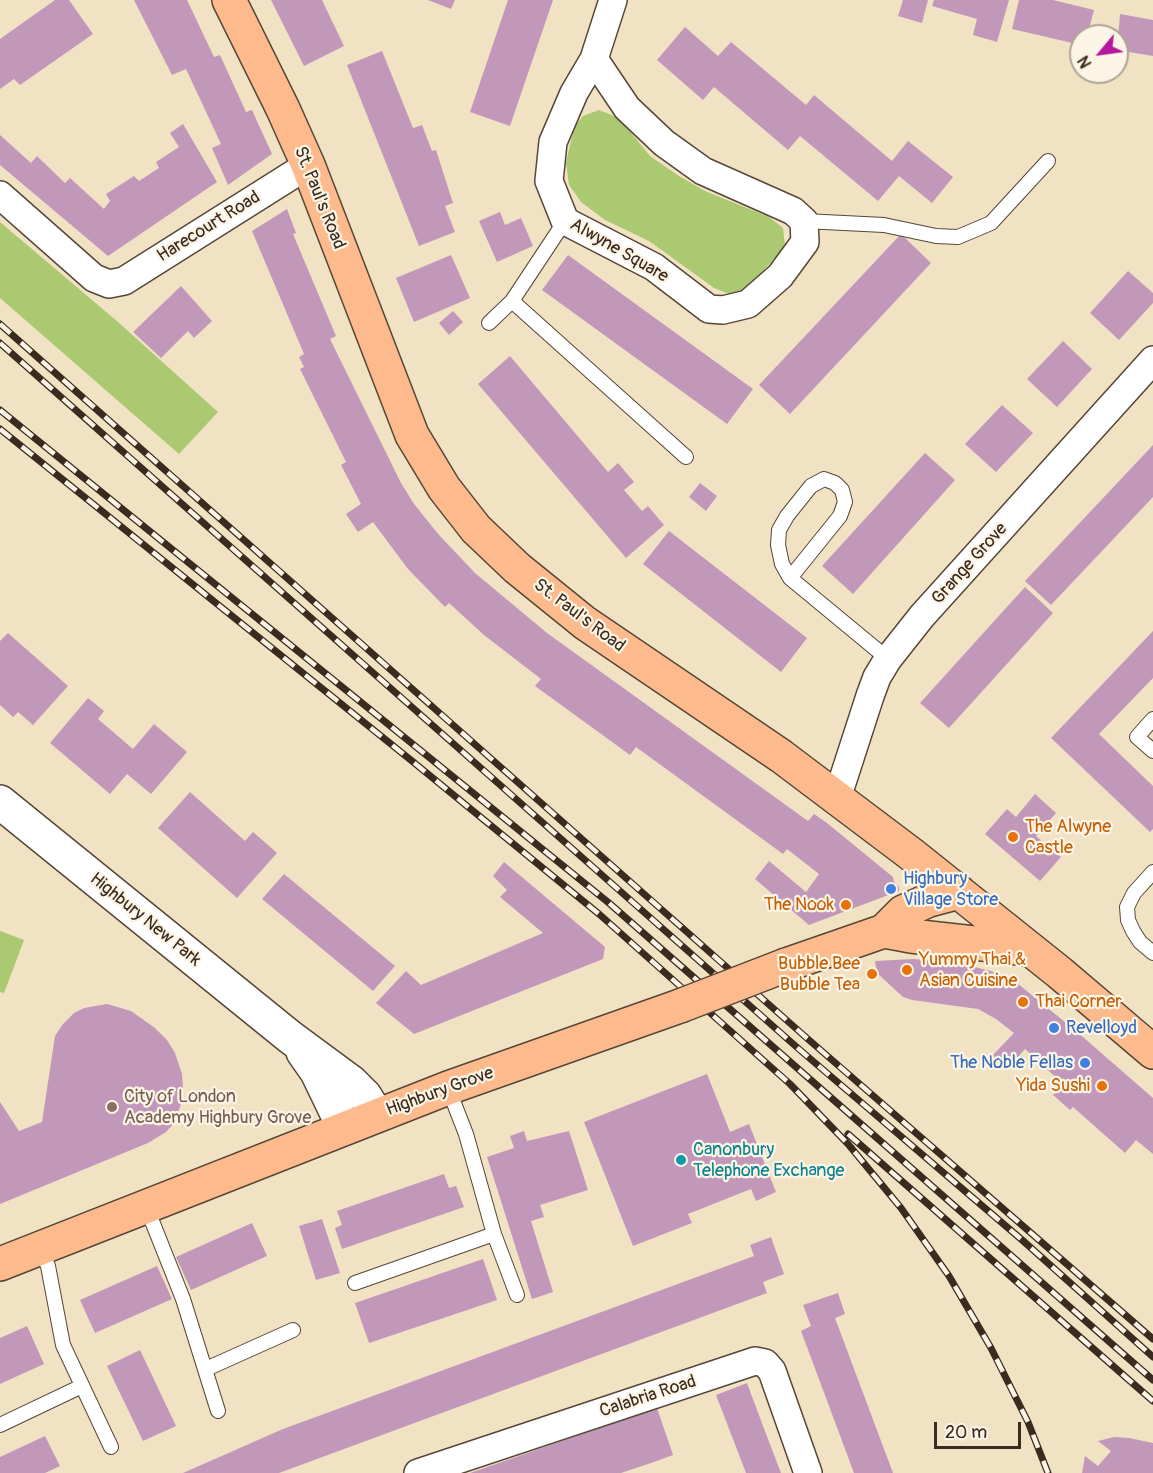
<!DOCTYPE html>
<style>
body{margin:0}
#map{position:relative;width:1153px;height:1473px;overflow:hidden;background:#f1e2c4;font-family:Pangolin,sans-serif}
canvas{display:block}
.north{position:absolute;left:1069px;top:24px;width:60px;height:60px;box-sizing:border-box;background:#fcf5e5;border:2px solid #afa495;border-radius:50%;rotate:241deg;font-size:16px;font-weight:700;line-height:24px;text-align:center;color:#3b2a1e}
.north::after{content:'';display:block;margin:auto;width:21px;height:27px;background:#b5179e;clip-path:polygon(50% 0,100% 100%,50% 72%,0 100%)}
.scale{position:absolute;left:934px;top:1422px;width:87px;height:27px;box-sizing:border-box;border:3px solid #3b2a1e;border-top:0;padding-left:8px;font-size:18px;line-height:21px;white-space:nowrap;color:#3b2a1e;-webkit-text-stroke:4px #fcf5e5;paint-order:stroke}
</style>
<div id="map">
<canvas width="1153" height="1473"></canvas>
<div class="north">N</div>
<div class="scale">20 m</div>
</div>
<script>
const ctx = document.querySelector('canvas').getContext('2d');
ctx.lineJoin = 'round';
function fill(path, color) { ctx.fillStyle = color; ctx.fill(path, 'evenodd'); }
const shape = rows => new Path2D(rows.map(r => 'M' + r).join(''));
function stroke(path, color, width, dash) { ctx.strokeStyle = color; ctx.lineWidth = width; ctx.lineCap = dash ? 'butt' : 'round'; ctx.setLineDash(dash || []); ctx.stroke(path); }
function write(font, color, halo, rows, align = 'center') {
  ctx.font = font + ' Pangolin,sans-serif'; ctx.lineWidth = 4.5; ctx.setLineDash([]); ctx.textBaseline = 'middle'; ctx.strokeStyle = halo; ctx.fillStyle = color; for (const [text, x, y, turn = 0] of rows) {
    ctx.save(); ctx.translate(x, y); ctx.rotate((+turn || 0) * Math.PI / 180); ctx.textAlign = isNaN(turn) ? turn : align; if (halo) ctx.strokeText(text, 0, 0); ctx.fillText(text, 0, 0); ctx.restore();
  }
}
fill(shape([
 [599,110,619,118,650,156,679,176,705,191,769,217,783,228,785,246,750,286,732,295,714,288,649,241,605,220,581,202,569,185,566,163,570,145,575,126,583,116],
 [0,222,118,322,218,412,179,454,0,298],
 [0,931,24,940,4,993,0,992]
]), '#abc971');
fill(shape([
 [55,0,69,0,93,34,20,85,14,79,0,89,0,39],
 [134,0,187,0,214,57,220,55,246,112,252,110,272,154,228,185,212,148,221,144,186,69,172,75],
 [271,0,322,0,344,46,304,66],
 [428,0,455,0,451,9],
 [508,0,553,0,510,126,470,112],
 [903,0,928,0,922,23,898,16],
 [934,0,1009,0,997,42,973,35,977,19,932,6],
 [1019,0,1053,0,1094,10,1087,36,1081,36,1081,45,1012,29],
 [1120,14,1153,20,1153,56,1117,50],
 [685,27,718,56,731,42,806,105,814,95,892,161,908,141,953,177,932,203,899,176,878,201,800,136,788,150,714,87,703,100,657,60],
 [382,51,413,128,422,125,432,151,436,150,453,203,445,206,455,232,419,246,347,65],
 [183,124,217,182,108,256,0,165,0,135,31,163,37,156,65,183,70,178,104,209,110,201,106,194,134,176,139,181,159,168,156,162,179,147,170,133],
 [287,209,296,233,293,234,336,336,330,339,401,483,414,504,439,535,475,573,547,633,808,821,814,814,827,823,893,877,894,882,899,887,899,891,809,925,755,879,769,861,806,892,819,874,787,849,783,854,636,747,630,755,535,686,541,679,484,635,449,603,445,607,408,569,373,522,358,532,346,514,361,504,341,465,346,462,300,369,304,367,299,357,304,354,252,231],
 [500,212,505,225,521,218,533,246,497,262,479,221],
 [901,234,931,263,790,414,759,385],
 [451,255,470,298,414,322,396,278],
 [568,255,753,389,727,424,542,290],
 [1128,271,1153,293,1153,303,1119,340,1090,313],
 [181,286,212,321,194,338,188,331,161,358,133,332],
 [453,311,463,322,449,335,439,323],
 [1063,341,1092,369,1057,407,1027,379],
 [510,356,608,472,618,463,634,482,624,490,642,511,648,506,664,525,626,558,478,384],
 [1002,405,1033,433,996,472,965,444],
 [1153,445,1153,497,1051,605,1025,581],
 [925,453,955,480,853,594,822,566],
 [700,483,717,496,706,511,689,497],
 [669,531,807,638,781,672,643,564],
 [1025,587,1053,613,949,728,920,703],
 [1153,631,1153,678,1099,734,1153,786,1153,829,1150,832,1051,738],
 [8,633,68,686,33,725,18,712,13,717,0,705,0,641],
 [88,698,104,711,98,719,133,749,154,724,187,752,151,794,127,774,110,794,50,743],
 [190,792,245,841,253,832,277,853,237,898,158,828],
 [1035,794,1056,813,1036,836,1061,857,1040,881,985,834,1007,809,1016,817],
 [504,862,605,947,603,959,414,1034,376,1003,406,971,421,985,543,933,500,897,507,890,493,876],
 [284,874,395,966,373,991,262,899],
 [914,959,967,965,994,972,1017,983,1076,1031,1153,1098,1153,1154,1136,1140,1125,1153,1073,1107,1070,1110,1053,1095,1063,1084,1025,1049,1007,1069,992,1056,1014,1033,996,1019,978,1009,912,1000,903,997,877,973,875,961],
 [107,1004,131,1011,155,1028,167,1040,175,1053,182,1074,183,1087,182,1101,175,1122,166,1132,148,1143,0,1204,0,1102,19,1131,42,1122,55,1036,63,1024,74,1013,84,1008],
 [707,1074,730,1132,749,1124,776,1192,756,1201,751,1189,688,1214,692,1223,633,1246,584,1122],
 [524,1131,527,1141,569,1131,588,1190,540,1205,544,1217,531,1221,553,1292,532,1299,487,1157,514,1148,510,1136],
 [444,1174,449,1188,456,1186,464,1207,342,1249,335,1228,342,1225,337,1211],
 [322,1219,340,1273,316,1280,299,1226],
 [252,1223,267,1256,191,1290,176,1257],
 [771,1237,784,1274,763,1282,767,1293,279,1473,183,1473,283,1429,754,1256,750,1245],
 [483,1259,497,1300,369,1343,355,1303],
 [157,1266,172,1299,95,1333,80,1300],
 [838,1293,845,1314,835,1318,893,1473,854,1473,801,1331,811,1326,803,1305],
 [27,1326,44,1364,0,1384,0,1338],
 [140,1350,176,1426,143,1441,107,1366],
 [747,1383,763,1426,781,1473,746,1473,716,1395],
 [657,1408,673,1455,651,1463,621,1473,470,1473],
 [45,1436,60,1466,45,1473,0,1473,0,1457],
 [1114,1437,1129,1438,1153,1443,1153,1473,1082,1473,1085,1456,1098,1466,1111,1451,1098,1441]
]), '#c298ba');
const service = shape([
 [565,221,512,301,686,457],
 [804,221,884,225,936,236,958,237,991,223,1048,161],
 [489,323,512,301],
 [790,578,840,516,845,502,842,490,835,483,824,479,811,486,787,516,779,530,778,545,782,564,790,578,888,659],
 [1153,719,1137,737,1153,751],
 [1153,872,1134,893,1127,907,1128,920,1133,931,1140,942,1153,953],
 [448,1088,466,1134,494,1234,517,1295],
 [146,1206,183,1299,218,1411],
 [40,1247,48,1266,63,1345,111,1447],
 [355,1283,494,1234],
 [206,1369,293,1330],
 [0,1425,82,1386]
]);
const minor = shape([
 [594,59,627,108,664,143,703,171,793,211,804,221,805,242,780,276,748,304,723,310,709,309,654,267,565,221,549,181,553,142,574,93,594,59,613,0],
 [0,195,94,278,109,284,124,281,308,165],
 [837,798,870,696,877,677,888,659,922,616,1153,360],
 [418,1473,755,1361,765,1363,772,1371,808,1473]
]);
const tertiary = shape([
 [0,802,290,1037,351,1082,365,1096,377,1115],
 [303,1052,317,1072,344,1128]
]);
const primary = shape([
 [229,0,283,109,308,165,412,435,444,488,476,529,517,568,585,623,781,756,911,854,1060,973,1153,1052],
 [884,931,911,936,1028,949],
 [786,965,884,931,903,912,929,900,959,892],
 [0,1264,448,1088,680,1006]
]);
stroke(service, '#564637', 16);
stroke(minor, '#564637', 30);
stroke(tertiary, '#564637', 36);
stroke(primary, '#564637', 36);
stroke(service, '#fff', 14);
stroke(minor, '#fff', 27);
stroke(tertiary, '#fff', 33);
stroke(primary, '#fcba8d', 33);
const rail = shape([
 [0,324,809,1040,1153,1339],
 [0,343,800,1050,1021,1239,1153,1357],
 [0,410,609,903,1153,1380],
 [0,429,412,761,599,914,790,1084,848,1144,901,1208,949,1276,991,1348,1028,1422,1048,1473],
 [848,1134,1153,1401]
]);
stroke(rail, '#3b2a1e', 7);
stroke(rail, '#fcf5e5', 4.5, [14]);
const primaryBridge = shape([
 [680,1006,786,965]
]);
stroke(primaryBridge, '#564637', 36, []);
stroke(primaryBridge, '#fcba8d', 33);
for (const [x, y, r, color] of [
 [1013,837,6,"#e8710a"],
 [891,889,6,"#3f7fe0"],
 [846,905,6,"#e8710a"],
 [907,970,6,"#e8710a"],
 [872,974,6,"#e8710a"],
 [1023,1002,6,"#e8710a"],
 [1054,1028,6,"#3f7fe0"],
 [1085,1063,6,"#3f7fe0"],
 [1102,1086,6,"#e8710a"],
 [112,1107,6,"#8d6e63"],
 [681,1160,6,"#0f9aa8"]
]) { const dot = new Path2D(); dot.arc(x, y, r, 0, 2 * Math.PI); ctx.fillStyle = color; ctx.fill(dot); stroke(dot, '#fcf5e5', 2); }
write('18px', '#3b2a1e', '#fcf5e5', [
 ["St. Paul's Road",319,198,68],
 ["Harecourt Road",209,227,-32],
 ["Alwyne Square",619,251,30],
 ["Grange Grove",970,564,-48],
 ["St. Paul's Road",579,616,37],
 ["Highbury New Park",145,920,39],
 ["Highbury Grove",440,1092,-20],
 ["Calabria Road",648,1397,-18]
]);
write('18px', '#c56008', '#fcf5e5', [
 ["The Alwyne",1025,827],
 ["Castle",1025,848],
 ["The Nook",834,905,"right"],
 ["Yummy Thai &",919,960],
 ["Asian Cuisine",919,981],
 ["Bubble Bee",860,964,"right"],
 ["Bubble Tea",860,985,"right"],
 ["Thai Corner",1035,1002],
 ["Yida Sushi",1090,1086,"right"]
], 'left');
write('18px', '#366cbe', '#fcf5e5', [
 ["Highbury",903,879],
 ["Village Store",903,900],
 ["Revelloyd",1066,1028],
 ["The Noble Fellas",1073,1063,"right"]
], 'left');
write('18px', '#785e54', '#fcf5e5', [
 ["City of London",124,1097],
 ["Academy Highbury Grove",124,1118]
], 'left');
write('18px', '#0d838f', '#fcf5e5', [
 ["Canonbury",693,1150],
 ["Telephone Exchange",693,1171]
], 'left');
</script>
